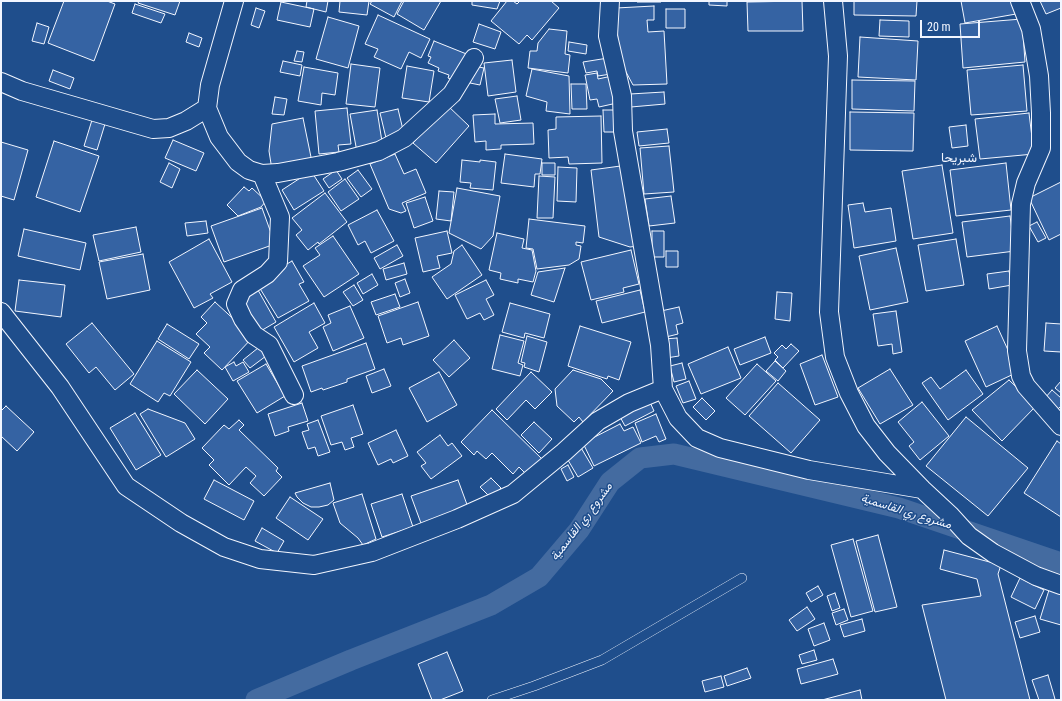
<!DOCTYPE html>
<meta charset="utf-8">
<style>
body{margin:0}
#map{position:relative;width:1062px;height:701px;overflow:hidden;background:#1f4e8c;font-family:"Roboto Condensed",sans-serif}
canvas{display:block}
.frame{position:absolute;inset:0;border:2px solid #f2f6ff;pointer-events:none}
.scale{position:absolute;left:920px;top:20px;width:60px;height:18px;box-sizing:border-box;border:2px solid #f2f6ff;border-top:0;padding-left:5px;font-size:12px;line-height:14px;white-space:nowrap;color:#f2f6ff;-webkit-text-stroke:3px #1f4e8c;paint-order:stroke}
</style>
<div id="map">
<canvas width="1062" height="701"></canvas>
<div class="frame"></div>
<div class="scale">20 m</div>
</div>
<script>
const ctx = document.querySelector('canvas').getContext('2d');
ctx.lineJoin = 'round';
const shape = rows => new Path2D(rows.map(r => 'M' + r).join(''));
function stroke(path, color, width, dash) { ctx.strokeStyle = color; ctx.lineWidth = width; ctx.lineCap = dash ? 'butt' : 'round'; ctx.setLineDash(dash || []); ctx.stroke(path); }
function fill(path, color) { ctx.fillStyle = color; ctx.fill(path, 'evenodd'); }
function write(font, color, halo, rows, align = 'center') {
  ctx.font = font + ' "Roboto Condensed",Vazirmatn,sans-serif'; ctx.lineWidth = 3; ctx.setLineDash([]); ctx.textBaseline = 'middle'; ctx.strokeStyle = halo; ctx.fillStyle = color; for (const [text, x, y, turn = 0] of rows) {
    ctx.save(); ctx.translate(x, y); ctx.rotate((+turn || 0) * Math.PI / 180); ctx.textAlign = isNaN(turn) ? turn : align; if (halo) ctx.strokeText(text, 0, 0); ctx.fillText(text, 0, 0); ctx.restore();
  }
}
stroke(shape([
 [256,700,351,660,491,605,539,577,579,530,610,482,640,458,674,454,899,508,1061,563]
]), '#446ba0', 21);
const building = shape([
 [64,1,107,1,115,4,94,61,48,43,64,1],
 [139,1,180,1,175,15,138,3,139,1],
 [307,1,328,1,326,12,306,7,307,1],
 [340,1,369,1,367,15,339,12,340,1],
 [372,1,402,1,394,17,370,4,372,1],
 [404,1,441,1,424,30,397,14,404,1],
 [472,1,500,1,497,9,472,5,472,1],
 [507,1,513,1,517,4,520,1,551,1,559,8,532,40,527,35,519,44,491,21,507,1],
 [637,1,661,1,661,2,637,2,637,1],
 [709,1,727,1,727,6,709,5,709,1],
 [802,1,803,31,748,31,747,2,802,1],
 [854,1,917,1,916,16,854,15,854,1],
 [961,1,1014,1,1016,14,965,23,961,1],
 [1040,1,1061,1,1061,8,1046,14,1040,1],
 [281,2,314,9,310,27,277,20,281,2],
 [135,4,165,14,161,23,132,13,135,4],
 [654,6,654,20,647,20,648,32,664,31,667,84,633,85,619,59,616,8,654,6],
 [256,8,265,11,259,28,251,25,256,8],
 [666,9,685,9,685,28,666,28,666,9],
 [378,15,430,39,421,58,409,52,401,69,374,57,378,49,365,44,378,15],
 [328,17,359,26,348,68,316,59,328,17],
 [1022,19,1025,62,963,68,960,24,1022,19],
 [880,20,909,21,909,37,879,36,880,20],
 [37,23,49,27,44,44,32,41,37,23],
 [479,24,501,32,495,49,473,42,479,24],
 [549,29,567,31,565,54,570,55,568,73,528,68,530,51,537,51,538,43,549,29],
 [189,33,202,38,199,47,186,42,189,33],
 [860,37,918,41,916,80,858,77,860,37],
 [434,41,469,55,458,82,448,78,449,75,438,71,439,68,428,63,431,57,428,56,434,41],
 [569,42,587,45,586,54,568,51,569,42],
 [297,51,304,52,302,62,294,61,297,51],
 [608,58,611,74,598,76,597,71,586,73,583,62,608,58],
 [512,60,516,92,488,96,484,63,512,60],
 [283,61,302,65,300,76,280,72,283,61],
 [351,64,380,68,375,107,346,104,351,64],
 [1023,65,1027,111,971,115,967,70,1023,65],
 [407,66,434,71,429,102,402,98,407,66],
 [473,66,484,68,480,85,470,83,473,66],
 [304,67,338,73,335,95,322,93,321,105,298,101,304,67],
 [532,69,569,76,570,114,546,111,547,102,526,96,532,69],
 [53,70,74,78,70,89,49,81,53,70],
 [597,73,598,79,612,76,617,103,599,107,597,99,590,100,585,75,597,73],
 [852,80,915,81,914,111,852,109,852,80],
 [571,84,586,84,587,109,572,109,571,84],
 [664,92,665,104,631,107,630,94,664,92],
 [517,96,521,120,500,123,495,99,517,96],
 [275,97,287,99,284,115,272,114,275,97],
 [447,105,469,126,436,163,413,143,447,105],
 [347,108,351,144,338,145,339,152,319,154,315,111,347,108],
 [398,109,404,134,386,138,380,113,398,109],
 [377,110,383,148,357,152,350,114,377,110],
 [603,110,617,110,618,132,604,132,603,110],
 [850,112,914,113,913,151,850,150,850,112],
 [1029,113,1034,154,980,159,975,119,1029,113],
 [495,114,495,124,533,123,534,144,501,145,501,149,486,150,486,141,475,142,473,115,495,114],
 [601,116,602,163,569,164,568,157,549,158,548,130,556,129,556,117,601,116],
 [303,118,312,162,272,170,269,151,272,124,303,118],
 [92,120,105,124,97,150,84,146,92,120],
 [966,125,968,146,952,148,949,127,966,125],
 [667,129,669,143,639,146,637,132,667,129],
 [173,140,204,153,196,171,165,158,173,140],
 [54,141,99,156,80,212,36,197,54,141],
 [1,142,28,150,14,200,1,196,1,142],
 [669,146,674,192,644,194,640,148,669,146],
 [395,154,404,174,416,169,426,193,402,203,406,211,401,213,389,209,370,164,395,154],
 [505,154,542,159,540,174,535,174,534,187,501,183,505,154],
 [462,160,480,162,480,160,496,162,493,190,470,188,471,183,460,182,462,160],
 [169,163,180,169,172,188,160,182,169,163],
 [542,163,555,163,555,175,542,175,542,163],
 [1006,163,1011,210,956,216,950,170,1006,163],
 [628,165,638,246,630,247,599,237,591,170,628,165],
 [942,165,953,233,913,239,902,171,942,165],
 [558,167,577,168,576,202,557,201,558,167],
 [336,170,342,179,329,188,323,179,336,170],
 [358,170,372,189,361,197,347,178,358,170],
 [311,171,324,191,294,210,282,190,311,171],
 [539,176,555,177,553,218,537,218,539,176],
 [345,179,359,199,341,211,328,192,345,179],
 [1061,182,1061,234,1049,240,1029,198,1061,182],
 [244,187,249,191,252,188,266,201,261,207,238,216,227,205,244,187],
 [457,188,500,196,493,236,481,249,449,233,457,188],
 [439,191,454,192,451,221,436,219,439,191],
 [325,193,347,222,319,244,318,242,308,250,296,235,302,230,292,218,325,193],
 [671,196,675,223,649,226,645,199,671,196],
 [425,197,433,221,414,228,406,203,425,197],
 [863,203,865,212,891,208,896,241,854,248,848,205,863,203],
 [262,208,275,244,224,262,211,226,262,208],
 [377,210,394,241,371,253,365,241,358,245,348,225,377,210],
 [1010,216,1015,251,967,257,962,222,1010,216],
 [529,219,585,226,583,243,576,242,576,245,581,246,579,259,569,265,537,269,533,249,526,248,529,219],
 [206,221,208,233,187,236,185,223,206,221],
 [1037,222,1046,238,1038,242,1029,226,1037,222],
 [136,227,141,252,99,261,93,235,136,227],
 [24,229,86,243,80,270,18,256,24,229],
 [447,231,452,253,437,256,440,268,423,272,415,238,447,231],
 [652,231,664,231,664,257,652,257,652,231],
 [497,233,524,239,522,248,532,250,536,271,533,282,518,279,518,283,500,279,501,273,489,270,497,233],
 [333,236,359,274,324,297,303,266,320,255,315,248,333,236],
 [209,239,232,282,210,294,213,298,194,308,169,262,209,239],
 [956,239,964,285,926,291,918,245,956,239],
 [397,245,403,256,380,269,374,258,397,245],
 [462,245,482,275,447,299,432,277,451,264,454,251,462,245],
 [896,248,908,302,870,310,859,256,896,248],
 [631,250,639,284,623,288,624,292,591,300,581,262,631,250],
 [666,251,678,251,678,267,666,267,666,251],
 [143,254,150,290,107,299,99,262,143,254],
 [292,261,304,282,299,284,309,301,278,318,256,282,292,261],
 [404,263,407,274,386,280,383,269,404,263],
 [565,268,554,302,531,295,538,272,565,268],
 [1009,271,1012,285,989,289,987,274,1009,271],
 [372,274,378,285,363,294,357,283,372,274],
 [405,279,410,293,400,297,395,283,405,279],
 [19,280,65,285,61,317,15,311,19,280],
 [486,280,494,295,486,299,494,315,484,320,480,313,467,319,455,295,486,280],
 [354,285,363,300,353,306,343,292,354,285],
 [258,290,276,322,259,332,240,300,258,290],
 [640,290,645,312,602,323,596,301,640,290],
 [777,292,792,293,790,321,775,319,777,292],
 [395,294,400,307,376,315,371,302,395,294],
 [215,302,253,337,222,370,204,353,210,347,196,334,207,323,201,317,215,302],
 [418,302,429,336,403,345,401,338,387,343,378,316,418,302],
 [314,303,325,323,309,332,318,348,294,362,274,327,314,303],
 [510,303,550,314,544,338,525,333,524,338,502,332,510,303],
 [350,306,364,338,333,351,323,327,331,323,328,315,350,306],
 [679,307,683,323,676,325,678,334,666,337,661,311,679,307],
 [896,311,902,352,893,354,892,344,878,346,873,314,896,311],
 [92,323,134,374,115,390,96,367,89,373,66,344,92,323],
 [1046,323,1061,324,1061,352,1044,351,1046,323],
 [167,324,199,344,189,359,158,339,167,324],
 [580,326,631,342,619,380,608,376,607,379,568,366,580,326],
 [997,326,1018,372,986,387,965,341,997,326],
 [500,335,524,341,518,363,523,365,520,376,492,369,500,335],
 [527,336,547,342,539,372,524,367,525,363,521,362,527,336],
 [765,337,771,353,740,365,734,349,765,337],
 [677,338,679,356,666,358,664,339,677,338],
 [454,340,470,358,449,377,433,360,454,340],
 [157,341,191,362,170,396,164,393,158,402,130,384,157,341],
 [366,343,375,369,347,379,347,382,323,390,322,388,311,392,302,366,366,343],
 [263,344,270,353,250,368,243,360,263,344],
 [791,344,799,351,783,368,775,360,778,357,774,353,782,345,786,349,791,344],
 [728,347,741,378,701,394,688,364,728,347],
 [822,355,838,397,815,405,800,364,822,355],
 [775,361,786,371,778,381,766,371,775,361],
 [234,362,236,366,243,362,249,372,233,381,225,367,234,362],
 [682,363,686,379,674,382,670,366,682,363],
 [266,364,285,396,257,413,237,381,266,364],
 [757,364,776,381,745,415,726,398,757,364],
 [384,369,391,386,372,393,366,376,384,369],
 [890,369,913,405,880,424,858,388,890,369],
 [197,370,228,399,205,424,174,394,197,370],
 [573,370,601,379,613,391,583,422,579,417,574,422,557,406,555,389,573,370],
 [966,370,983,394,948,420,922,383,931,377,940,389,966,370],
 [439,372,457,405,427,422,409,388,439,372],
 [531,372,552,392,535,409,526,400,507,420,496,409,531,372],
 [1009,380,1036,406,1002,441,972,410,1009,380],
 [689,381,696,399,683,403,676,386,689,381],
 [1061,381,1061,393,1055,388,1061,381],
 [778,383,820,420,791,453,749,416,778,383],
 [1052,390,1061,398,1061,406,1058,409,1045,398,1052,390],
 [702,398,715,411,706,420,693,407,702,398],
 [649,400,654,411,625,426,619,415,649,400],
 [922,402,949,436,920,460,909,446,914,442,898,422,922,402],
 [302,403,308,421,288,427,289,431,275,436,268,414,302,403],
 [353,405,363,434,351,438,354,447,345,450,342,442,331,445,321,416,353,405],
 [6,406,34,432,17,451,1,436,1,411,6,406],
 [148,409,185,423,195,439,166,457,140,414,148,409],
 [492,410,543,460,527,475,519,467,513,474,492,453,486,459,477,451,474,455,461,442,492,410],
 [135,413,161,455,136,470,110,428,135,413],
 [656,414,666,439,659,442,656,436,642,442,635,423,656,414],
 [966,417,1028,468,988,516,926,466,966,417],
 [239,420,244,425,239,430,278,468,276,471,282,477,264,496,250,483,256,476,246,467,229,485,209,465,214,460,202,448,224,425,229,429,239,420],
 [318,420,330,452,318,456,315,447,308,449,302,432,309,430,307,424,318,420],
 [534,422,552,439,539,453,521,435,534,422],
 [620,424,624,431,633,427,641,443,594,466,583,443,620,424],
 [396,430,408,456,393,463,391,459,378,465,368,443,396,430],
 [440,435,448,446,452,443,462,456,431,479,421,466,426,463,417,452,440,435],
 [1057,441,1061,444,1061,517,1024,493,1057,441],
 [580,446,593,468,578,477,565,455,580,446],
 [568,465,574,477,567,481,561,469,568,465],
 [491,478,501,488,491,498,480,487,491,478],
 [214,480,254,501,244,520,204,499,214,480],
 [458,480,469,510,422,526,411,496,458,480],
 [330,483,334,500,328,505,319,507,311,507,303,503,297,497,295,493,330,483],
 [362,494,376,539,363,545,358,538,340,523,333,503,362,494],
 [402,494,413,527,382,537,371,504,402,494],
 [290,497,323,519,308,540,276,518,290,497],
 [262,528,284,541,277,553,255,541,262,528],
 [878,535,897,607,875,612,856,541,878,535],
 [853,539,873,611,851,617,831,545,853,539],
 [944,550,1001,565,998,574,1030,700,946,700,922,605,981,596,977,579,940,569,944,550],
 [1020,578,1044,590,1035,609,1011,597,1020,578],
 [818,586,823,595,811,602,806,593,818,586],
 [1049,590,1061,593,1061,625,1040,619,1049,590],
 [835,593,840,608,832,611,827,596,835,593],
 [807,607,815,619,797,631,789,620,807,607],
 [844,609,848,620,836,625,832,613,844,609],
 [1035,616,1040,632,1020,638,1015,622,1035,616],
 [862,619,865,631,844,637,840,625,862,619],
 [824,623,830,640,814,646,808,629,824,623],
 [814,650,817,660,802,664,799,655,814,650],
 [447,652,463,691,440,700,432,700,418,664,447,652],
 [833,659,838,674,801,684,797,669,833,659],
 [747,668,751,678,727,686,724,676,747,668],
 [1048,675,1055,699,1052,700,1039,700,1032,680,1048,675],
 [721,676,724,687,705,692,702,681,721,676],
 [860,690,862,700,822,700,860,690]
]);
fill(building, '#3563a3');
stroke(building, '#f2f6ff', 1);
const lane = shape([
 [492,700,534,686,602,660,742,578]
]);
const street = shape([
 [610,1,608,36,622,96,623,131,660,345,663,389,678,418,697,438,720,448,809,470,922,489],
 [833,1,838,56,829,312,835,357,849,393,866,426,887,453,922,489,950,515,969,536,993,553,1036,576,1061,585],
 [1020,1,1031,29,1039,76,1041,113,1041,148,1026,183,1021,204,1017,351,1021,376,1026,386,1061,426],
 [1,82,22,91,153,129,169,128,186,121,207,108,210,85,234,1],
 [207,108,219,137,238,162,249,170,262,174,278,173,338,162,379,151,404,138,452,94,474,58],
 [262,174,280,217,278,262,267,274,242,290,236,304,243,319,254,335,269,345,294,395],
 [1,312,60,387,126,486,181,523,224,547,260,559,314,565,372,552,457,519,513,494,564,452,598,421,629,403,663,389]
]);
stroke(lane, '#f2f6ff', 10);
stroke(street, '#f2f6ff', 20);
stroke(lane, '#1f4e8c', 9);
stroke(street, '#1f4e8c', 18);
write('italic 12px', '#f2f6ff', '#1f4e8c', [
 ["مشروع ري القاسمية",906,512,17],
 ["مشروع ري القاسمية",582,522,-53]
]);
write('13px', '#f2f6ff', '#1f4e8c', [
 ["شبريحا",959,159]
]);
</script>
